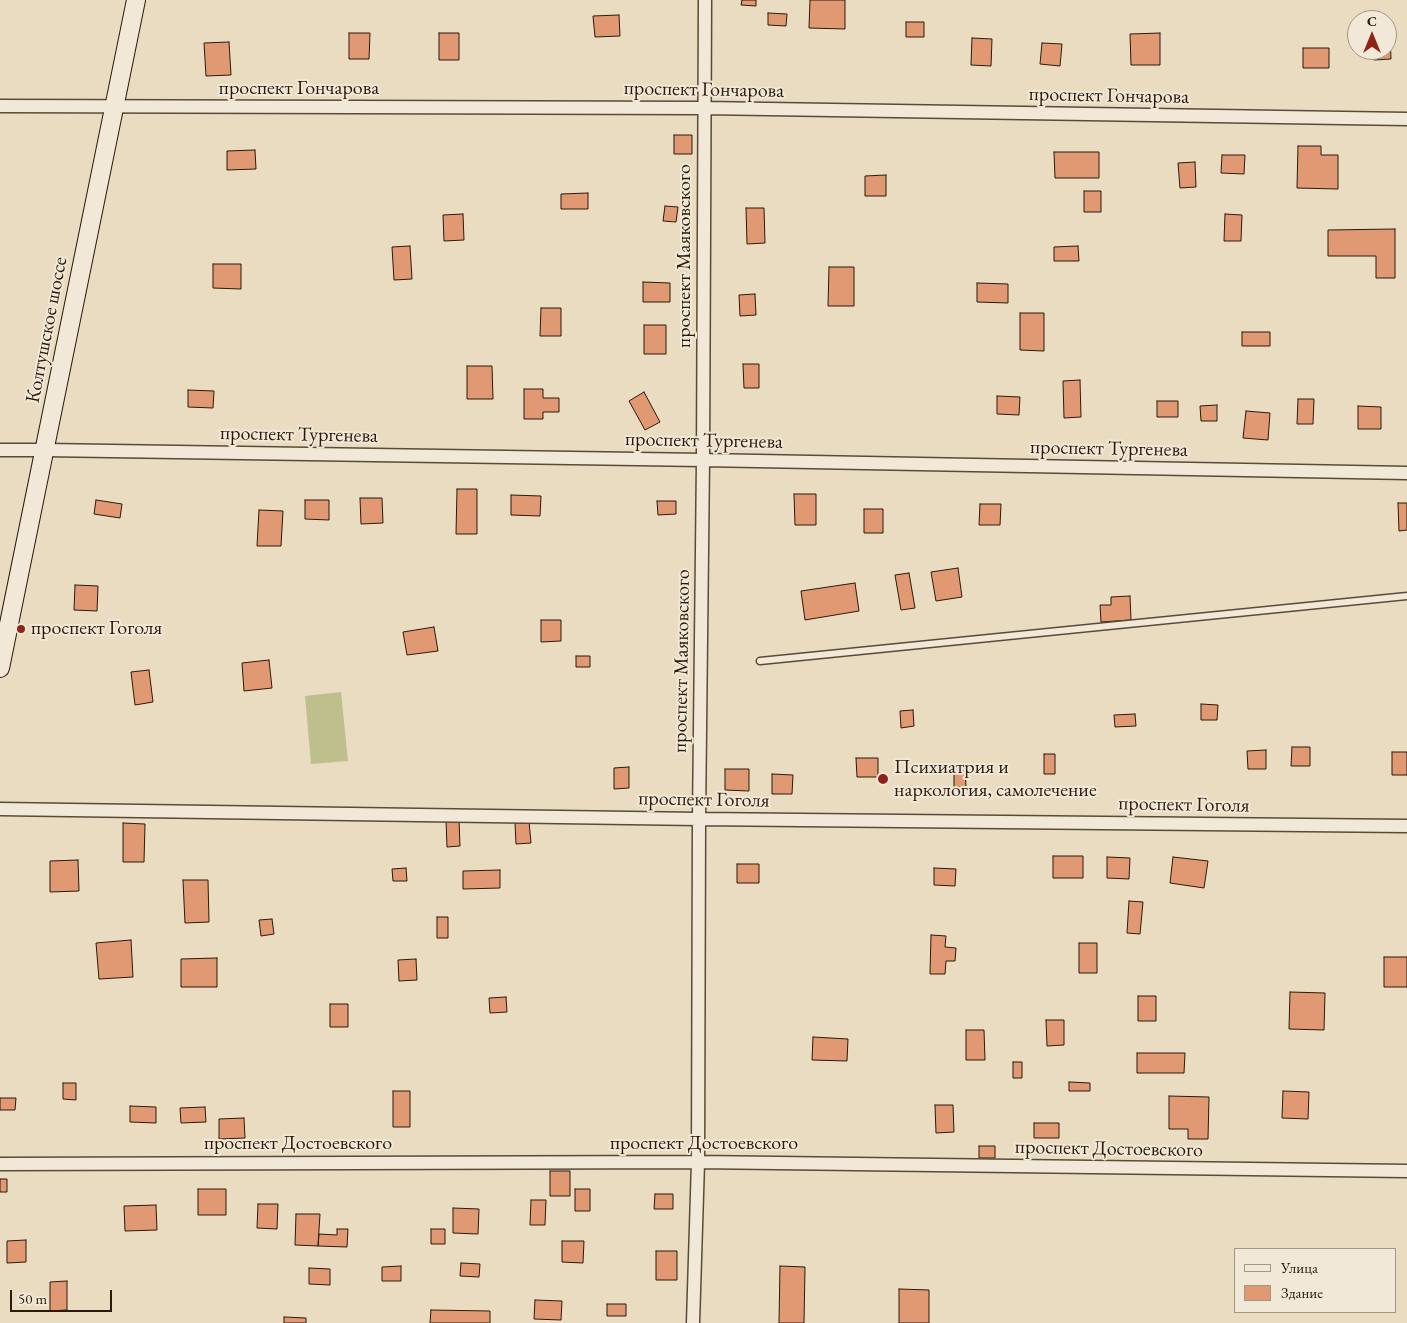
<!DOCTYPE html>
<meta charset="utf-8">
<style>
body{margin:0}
#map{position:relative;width:1407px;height:1323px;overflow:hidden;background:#e9dcc1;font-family:"EB Garamond",serif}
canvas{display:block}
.legend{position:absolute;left:1234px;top:1248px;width:162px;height:65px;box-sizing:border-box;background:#f1e8d7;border:1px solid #a29685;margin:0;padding:6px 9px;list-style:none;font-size:15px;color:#2b1a0a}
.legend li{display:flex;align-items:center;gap:10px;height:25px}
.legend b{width:25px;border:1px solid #a29685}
.north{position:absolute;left:1347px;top:10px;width:50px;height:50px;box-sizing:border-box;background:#f1e8d7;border:1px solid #a29685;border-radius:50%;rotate:0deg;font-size:14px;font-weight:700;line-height:20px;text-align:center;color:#2b1a0a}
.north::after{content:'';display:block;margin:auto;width:18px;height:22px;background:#8f2418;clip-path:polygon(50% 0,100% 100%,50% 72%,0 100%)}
.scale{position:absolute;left:10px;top:1290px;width:102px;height:22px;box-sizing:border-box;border:2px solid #2b1a0a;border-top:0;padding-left:6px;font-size:15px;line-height:18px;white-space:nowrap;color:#2b1a0a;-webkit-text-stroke:4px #f1e8d7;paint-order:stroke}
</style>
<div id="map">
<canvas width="1407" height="1323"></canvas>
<ul class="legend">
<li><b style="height:6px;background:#f1e8d7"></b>Улица</li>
<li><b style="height:14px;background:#e19974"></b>Здание</li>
</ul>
<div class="north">С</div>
<div class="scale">50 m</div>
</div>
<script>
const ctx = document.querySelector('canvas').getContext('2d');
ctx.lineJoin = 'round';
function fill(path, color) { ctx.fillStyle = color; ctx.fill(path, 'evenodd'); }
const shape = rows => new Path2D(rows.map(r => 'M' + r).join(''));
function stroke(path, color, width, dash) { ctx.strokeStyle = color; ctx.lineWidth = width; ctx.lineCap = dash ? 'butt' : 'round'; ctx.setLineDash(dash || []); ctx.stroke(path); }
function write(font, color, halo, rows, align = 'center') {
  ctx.font = font + ' "EB Garamond",serif'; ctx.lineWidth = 4; ctx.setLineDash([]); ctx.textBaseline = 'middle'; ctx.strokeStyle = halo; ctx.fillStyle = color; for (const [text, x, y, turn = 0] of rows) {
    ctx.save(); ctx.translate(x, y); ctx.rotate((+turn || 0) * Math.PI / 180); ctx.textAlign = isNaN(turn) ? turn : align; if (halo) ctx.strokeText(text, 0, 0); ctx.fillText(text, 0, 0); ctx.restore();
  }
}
fill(shape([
 [341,692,348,761,311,764,305,696]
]), '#bfbe8d');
const building = shape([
 [742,0,756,0,756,6,741,5,742,0],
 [810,0,845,0,845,29,809,28,810,0],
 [768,13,787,14,786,26,768,25,768,13],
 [619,15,620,36,595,37,593,16,619,15],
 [906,22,924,22,924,37,906,37,906,22],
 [349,33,370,33,369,59,349,59,349,33],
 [439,33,459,33,459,60,439,60,439,33],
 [1160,33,1160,65,1131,65,1130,34,1160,33],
 [1387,34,1390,34,1391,59,1374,60,1374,50,1387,50,1387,34],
 [972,38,992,39,991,66,971,65,972,38],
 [229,42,231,75,206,76,204,43,229,42],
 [1042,43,1062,44,1060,66,1040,64,1042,43],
 [1303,48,1329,48,1329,68,1303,68,1303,48],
 [674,135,692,135,692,154,674,154,674,135],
 [1298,146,1321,146,1321,155,1338,155,1338,189,1297,188,1298,146],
 [255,150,256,169,227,170,227,151,255,150],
 [1054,152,1099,152,1099,178,1055,178,1054,152],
 [1222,155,1245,155,1244,174,1221,173,1222,155],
 [1195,162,1196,187,1180,188,1178,163,1195,162],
 [886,175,886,196,865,196,865,176,886,175],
 [1084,191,1101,191,1101,212,1084,212,1084,191],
 [588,193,588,209,561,209,561,194,588,193],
 [665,206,678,207,676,222,663,221,665,206],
 [746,208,764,208,765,243,747,244,746,208],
 [463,214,464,240,444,241,443,215,463,214],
 [1225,214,1242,215,1241,241,1224,241,1225,214],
 [1395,229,1395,278,1376,278,1376,256,1328,256,1328,230,1395,229],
 [410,246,412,279,394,280,392,247,410,246],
 [1078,246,1079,261,1054,261,1054,247,1078,246],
 [213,264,241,264,241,289,213,288,213,264],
 [829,267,854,267,854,306,828,306,829,267],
 [643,282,670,283,670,302,643,302,643,282],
 [977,283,1008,284,1008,303,977,302,977,283],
 [755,294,756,315,740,316,739,295,755,294],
 [541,308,561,308,561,336,540,336,541,308],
 [1020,313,1044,313,1044,351,1020,350,1020,313],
 [644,325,666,325,666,354,644,354,644,325],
 [1242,332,1270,332,1270,346,1242,346,1242,332],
 [743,364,759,364,759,388,744,388,743,364],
 [467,366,492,366,493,399,467,399,467,366],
 [1080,380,1081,417,1064,418,1063,381,1080,380],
 [524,389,543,389,543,398,559,398,559,412,543,412,543,419,524,419,524,389],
 [188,390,214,391,213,408,188,407,188,390],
 [644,392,660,422,645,430,629,401,644,392],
 [997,396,1020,397,1019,415,997,414,997,396],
 [1298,399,1314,399,1313,424,1297,424,1298,399],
 [1157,401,1178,401,1178,417,1157,417,1157,401],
 [1217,405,1217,421,1201,421,1200,406,1217,405],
 [1358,406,1381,407,1381,429,1358,429,1358,406],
 [1246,411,1270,413,1268,440,1243,438,1246,411],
 [457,489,477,489,477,534,456,534,457,489],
 [794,494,816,494,816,525,795,525,794,494],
 [511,495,541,496,540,516,511,515,511,495],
 [360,498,382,498,383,523,361,524,360,498],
 [96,500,122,504,120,518,94,514,96,500],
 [305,500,329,500,329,520,305,519,305,500],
 [657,501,676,501,676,514,658,515,657,501],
 [1398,503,1407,503,1407,530,1399,531,1398,503],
 [980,504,1001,504,1000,525,979,525,980,504],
 [864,509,883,509,883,533,864,533,864,509],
 [259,510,283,511,281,546,257,546,259,510],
 [958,568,962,597,936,601,931,572,958,568],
 [909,573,915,608,901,610,895,575,909,573],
 [855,583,859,611,805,620,801,591,855,583],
 [75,585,98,586,97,611,74,610,75,585],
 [1130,596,1131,620,1101,622,1100,605,1111,605,1111,597,1130,596],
 [541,620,561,620,561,641,541,642,541,620],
 [434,627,438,651,407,655,403,632,434,627],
 [576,656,590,656,590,667,576,667,576,656],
 [269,660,272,688,244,691,242,663,269,660],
 [149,670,153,702,135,705,131,672,149,670],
 [1201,704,1218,705,1217,720,1201,720,1201,704],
 [913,710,914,726,901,728,900,711,913,710],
 [1135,714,1136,726,1115,727,1114,715,1135,714],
 [1292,747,1310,747,1310,766,1291,766,1292,747],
 [1266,750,1266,769,1248,769,1247,751,1266,750],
 [1392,752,1407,752,1407,775,1392,775,1392,752],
 [1044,754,1055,754,1055,774,1044,774,1044,754],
 [856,758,878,758,878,777,857,777,856,758],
 [629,767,629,788,614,789,614,768,629,767],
 [965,767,966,787,954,787,954,768,965,767],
 [725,769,749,769,749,791,725,790,725,769],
 [772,774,793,775,792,794,772,794,772,774],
 [459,819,460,846,447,847,446,820,459,819],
 [529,821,531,843,516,844,515,823,529,821],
 [123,823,145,824,144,862,123,862,123,823],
 [1053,856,1083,856,1083,878,1053,878,1053,856],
 [1107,857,1130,858,1129,879,1107,878,1107,857],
 [1173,857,1208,861,1204,888,1170,883,1173,857],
 [78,860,79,891,50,892,50,861,78,860],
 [737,864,759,864,759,883,737,883,737,864],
 [406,868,407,881,393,881,392,869,406,868],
 [934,868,956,869,955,886,934,885,934,868],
 [500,870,500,888,463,889,463,871,500,870],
 [183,880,208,880,209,922,185,923,183,880],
 [1129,901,1143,902,1140,934,1127,933,1129,901],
 [437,917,448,917,448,938,437,938,437,917],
 [272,919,274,934,261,936,259,920,272,919],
 [931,935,946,936,945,947,956,948,955,961,946,961,945,974,930,974,931,935],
 [131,940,133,977,99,979,96,943,131,940],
 [1079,943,1097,943,1097,973,1079,973,1079,943],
 [1384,957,1407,957,1407,987,1384,987,1384,957],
 [217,958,217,987,181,987,181,959,217,958],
 [416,959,417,980,399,981,398,960,416,959],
 [1290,992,1325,993,1324,1030,1289,1029,1290,992],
 [1138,996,1156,996,1156,1021,1138,1021,1138,996],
 [506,997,507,1012,490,1013,489,998,506,997],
 [330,1004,348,1004,348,1027,330,1027,330,1004],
 [1046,1020,1064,1020,1064,1045,1047,1046,1046,1020],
 [966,1030,984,1030,985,1060,966,1060,966,1030],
 [813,1037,848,1039,847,1061,812,1060,813,1037],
 [1137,1053,1185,1053,1184,1073,1137,1073,1137,1053],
 [1013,1062,1022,1062,1022,1078,1013,1078,1013,1062],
 [1069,1082,1090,1083,1090,1091,1069,1091,1069,1082],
 [63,1083,76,1083,76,1100,63,1099,63,1083],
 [393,1091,410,1091,410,1127,393,1127,393,1091],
 [1283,1091,1309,1092,1308,1119,1282,1118,1283,1091],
 [1169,1096,1209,1097,1208,1139,1188,1139,1188,1129,1169,1129,1169,1096],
 [0,1098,16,1098,15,1110,0,1110,0,1098],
 [935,1105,953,1105,954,1132,936,1133,935,1105],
 [130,1106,156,1107,156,1123,130,1122,130,1106],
 [205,1107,206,1122,181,1123,180,1108,205,1107],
 [244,1118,245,1138,219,1139,219,1119,244,1118],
 [1034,1123,1059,1123,1059,1138,1034,1138,1034,1123],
 [979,1146,995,1146,995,1158,979,1158,979,1146],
 [550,1171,570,1171,570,1196,550,1196,550,1171],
 [0,1179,7,1179,7,1192,0,1192,0,1179],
 [198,1189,226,1189,226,1215,198,1215,198,1189],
 [575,1189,590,1189,590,1211,575,1211,575,1189],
 [655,1194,673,1194,673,1209,654,1209,655,1194],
 [531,1200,546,1200,545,1225,530,1225,531,1200],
 [258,1204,278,1204,277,1229,257,1228,258,1204],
 [156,1205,157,1230,125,1231,124,1206,156,1205],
 [453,1208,479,1209,478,1234,453,1233,453,1208],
 [296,1214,320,1214,318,1246,295,1245,296,1214],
 [337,1229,348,1229,347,1247,318,1246,319,1234,337,1235,337,1229],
 [431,1229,445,1229,445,1244,431,1244,431,1229],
 [26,1240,26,1262,7,1263,7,1241,26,1240],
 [562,1241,584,1241,583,1263,562,1262,562,1241],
 [656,1251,677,1251,677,1280,656,1280,656,1251],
 [461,1263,480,1264,479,1277,460,1276,461,1263],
 [401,1266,401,1281,382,1281,382,1267,401,1266],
 [780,1266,805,1267,804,1323,779,1323,780,1266],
 [309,1268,330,1269,330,1285,309,1284,309,1268],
 [67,1281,67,1310,50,1311,50,1282,67,1281],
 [899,1289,929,1290,929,1323,899,1323,899,1289],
 [535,1300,562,1301,561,1320,534,1319,535,1300],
 [607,1304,626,1304,626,1316,607,1316,607,1304],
 [431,1310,490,1311,490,1323,430,1323,431,1310],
 [284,1317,306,1318,306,1323,284,1323,284,1317]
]);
fill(building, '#e19974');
stroke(building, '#2b1a0a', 1);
const service = shape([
 [760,661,1407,596]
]);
const minor = shape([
 [0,106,704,108,1407,119],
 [0,450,45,450,703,460,1407,473],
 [0,809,699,819,1407,826],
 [0,1164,698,1162,1407,1171],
 [693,1323,698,1162,699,819,703,460,705,0]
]);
const secondary = shape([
 [0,668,136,0]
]);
stroke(service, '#5a4a38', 9);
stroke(minor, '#5a4a38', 15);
stroke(secondary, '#2b1a0a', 20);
stroke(service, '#f1e8d7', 6);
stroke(minor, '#f1e8d7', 12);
stroke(secondary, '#f1e8d7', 18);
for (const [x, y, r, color] of [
 [21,629,5,"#8f2418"],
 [883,779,6,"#8f2418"]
]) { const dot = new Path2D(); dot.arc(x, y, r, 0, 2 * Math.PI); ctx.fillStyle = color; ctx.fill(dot); stroke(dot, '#f1e8d7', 2); }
write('20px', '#2b1a0a', '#f1e8d7', [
 ["проспект Гончарова",299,89],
 ["проспект Гончарова",704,90,1],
 ["проспект Гончарова",1109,96,1],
 ["проспект Маяковского",685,256,-90],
 ["Колтушское шоссе",47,330,-79],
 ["проспект Тургенева",299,435,1],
 ["проспект Тургенева",704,441,1],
 ["проспект Тургенева",1109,449,1],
 ["проспект Маяковского",682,661,-89],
 ["проспект Гоголя",704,800,1],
 ["проспект Гоголя",1184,805,1],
 ["проспект Достоевского",298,1144],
 ["проспект Достоевского",704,1144],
 ["проспект Достоевского",1109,1149,1]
]);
write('20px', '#2b1a0a', '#f1e8d7', [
 ["проспект Гоголя",31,629],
 ["Психиатрия и",894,768],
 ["наркология, самолечение",894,791]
], 'left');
</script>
